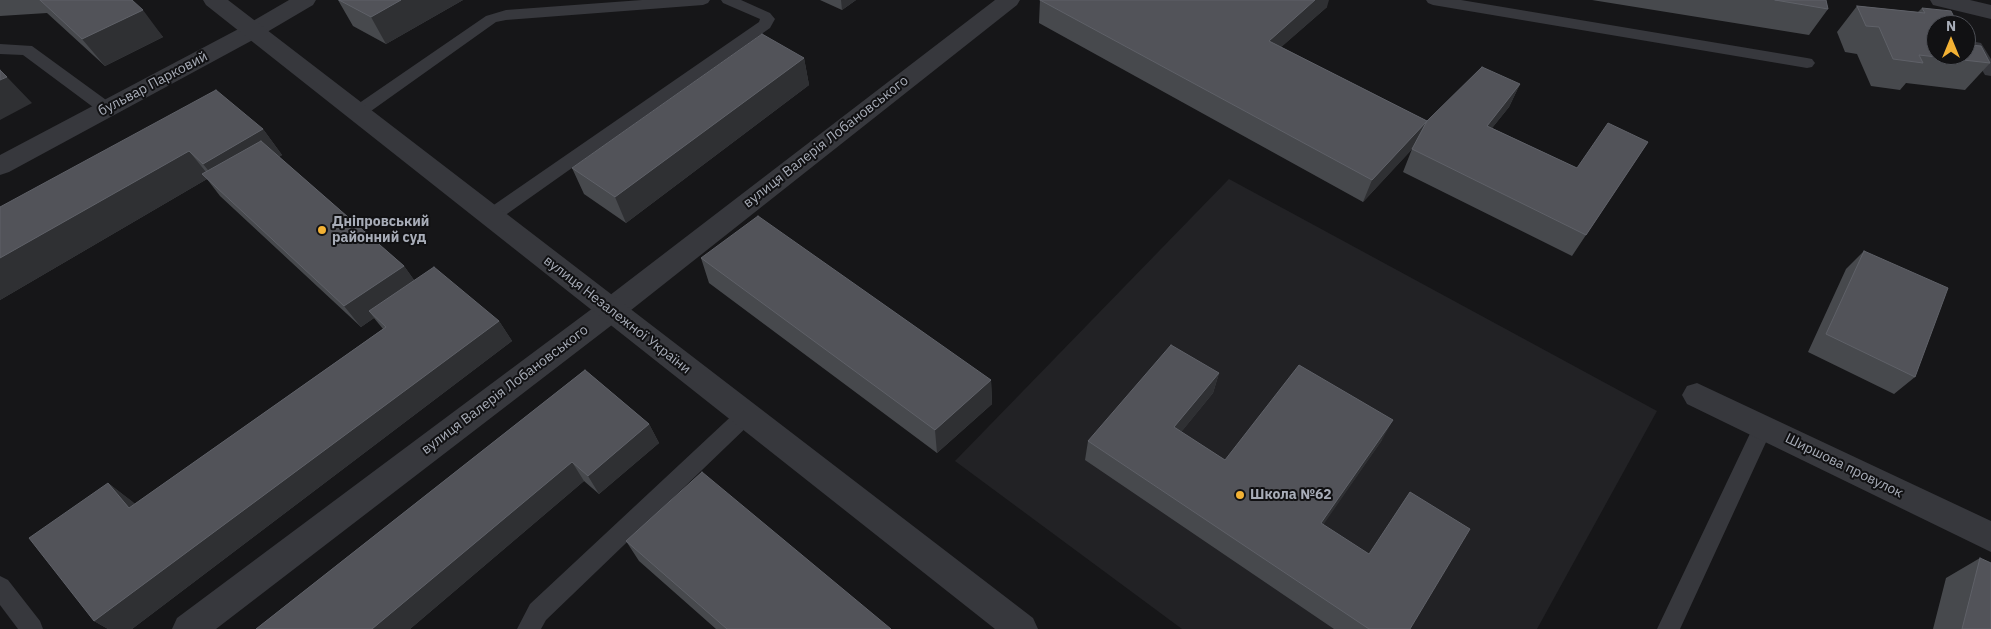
<!DOCTYPE html>
<meta charset="utf-8">
<style>
body{margin:0}
#map{position:relative;width:1991px;height:629px;overflow:hidden;background:#161618;font-family:"IBM Plex Sans",sans-serif}
canvas{display:block}
.north{position:absolute;left:1926px;top:15px;width:50px;height:50px;box-sizing:border-box;background:#111113;border:1px solid #4d4f55;border-radius:50%;rotate:0deg;font-size:14px;font-weight:700;line-height:20px;text-align:center;color:#a8adb8}
.north::after{content:'';display:block;margin:auto;width:18px;height:22px;background:#f2b134;clip-path:polygon(50% 0,100% 100%,50% 72%,0 100%)}
</style>
<div id="map">
<canvas width="1991" height="629"></canvas>
<div class="north">N</div>
</div>
<script>
const ctx = document.querySelector('canvas').getContext('2d');
ctx.lineJoin = 'round';
function fill(path, color) { ctx.fillStyle = color; ctx.fill(path, 'evenodd'); }
const shape = rows => new Path2D(rows.map(r => 'M' + r).join(''));
function stroke(path, color, width, dash) { ctx.strokeStyle = color; ctx.lineWidth = width; ctx.lineCap = dash ? 'butt' : 'round'; ctx.setLineDash(dash || []); ctx.stroke(path); }
function write(font, color, halo, rows, align = 'center') {
  ctx.font = font + ' "IBM Plex Sans",sans-serif'; ctx.lineWidth = 4; ctx.setLineDash([]); ctx.textBaseline = 'middle'; ctx.strokeStyle = halo; ctx.fillStyle = color; for (const [text, x, y, turn = 0] of rows) {
    ctx.save(); ctx.translate(x, y); ctx.rotate((+turn || 0) * Math.PI / 180); ctx.textAlign = isNaN(turn) ? turn : align; if (halo) ctx.strokeText(text, 0, 0); ctx.fillText(text, 0, 0); ctx.restore();
  }
}
fill(shape([
 [1229,179,1657,411,1537,629,1182,629,955,461]
]), '#222225');
fill(shape([
 [642,0,710,0,708,3,703,5,506,20,496,22,364,116,358,118,352,116,350,112,352,108,486,16,506,10,642,0],
 [721,0,741,0,770,13,775,19,770,28,497,221,491,223,485,221,482,216,485,211,759,22,760,19,723,3,721,0],
 [1426,0,1461,0,1807,58,1812,59,1815,63,1812,67,1807,68,1433,5,1428,3,1426,0],
 [1976,42,1981,43,1991,59,1991,76,1985,75,1968,47,1971,43,1976,42],
 [0,44,32,46,113,105,115,109,113,113,107,115,101,113,23,55,0,54,0,44],
 [746,406,753,409,756,415,753,421,546,620,541,629,517,629,530,604,739,409,746,406],
 [1763,418,1770,421,1773,427,1680,629,1657,629,1756,421,1763,418],
 [0,576,8,580,40,621,43,629,18,629,0,605,0,576]
]), '#37383d');
fill(shape([
 [289,0,316,0,313,5,262,35,9,172,0,175,0,155,246,25,289,0],
 [995,0,1020,0,1017,5,621,318,216,629,172,629,177,618,601,302,995,0],
 [1697,383,1991,521,1991,552,1687,404,1682,395,1687,386,1697,383]
]), '#37383d');
fill(shape([
 [203,0,228,0,1033,618,1038,629,995,629,206,5,203,0],
 [1930,0,1970,0,1991,5,1991,19,1933,5,1930,0]
]), '#37383d');
fill(shape([
 [0,0,132,0,163,37,105,66,47,13,0,16],
 [338,0,463,0,386,44,353,26],
 [820,0,856,0,842,10],
 [1040,0,1327,7,1281,47,1427,121,1520,84,1509,107,1492,128,1577,168,1648,142,1572,256,1403,172,1412,149,1363,202,1039,23],
 [1592,0,1826,0,1828,9,1809,35],
 [1857,6,1918,12,1922,8,1969,45,1990,63,1965,90,1906,83,1900,90,1871,86,1857,54,1845,52,1837,32],
 [804,58,809,85,626,223,584,194,572,168],
 [263,129,282,155,279,157,404,266,414,280,499,321,512,341,132,629,108,629,94,621,108,483,135,504,383,329,374,318,361,327,220,196,207,179,0,300,0,207],
 [1864,251,1915,377,1894,394,1808,352,1846,269],
 [701,258,991,380,992,404,937,453,709,283],
 [585,370,649,424,659,443,599,494,584,481,410,629,256,629],
 [1219,373,1213,393,1181,432,1225,460,1382,440,1323,524,1410,629,1334,629,1085,460,1088,441],
 [626,541,891,629,716,629,639,561],
 [1980,558,1991,629,1933,629,1946,578]
]), '#47494d');
fill(shape([
 [401,0,463,0,386,44,371,17],
 [841,0,856,0,842,10],
 [1315,0,1329,0,1327,7,1263,63,1269,41],
 [143,10,163,37,105,66,82,39],
 [804,58,809,85,626,223,615,197],
 [7,77,32,103,0,120,0,80],
 [1520,84,1509,107,1476,148,1487,126],
 [1427,121,1418,143,1363,202,1372,180],
 [263,129,282,155,224,190,203,164],
 [189,151,210,177,202,174,207,179,0,300,0,258],
 [404,266,419,287,369,311,374,318,361,327,344,306],
 [499,321,512,341,132,629,108,629,94,621],
 [1219,373,1213,393,1169,447,1174,427],
 [991,380,992,404,937,453,935,430],
 [1393,420,1382,440,1312,541,1321,523],
 [649,424,659,443,599,494,588,476],
 [572,462,584,481,410,629,372,629],
 [108,483,133,502,154,526,129,508]
]), '#2f3033');
const building = shape([
 [40,0,132,0,143,10,82,39,40,0],
 [339,0,401,0,371,17,339,0],
 [1040,0,1315,0,1269,41,1427,121,1372,180,1040,0],
 [1775,0,1826,0,1828,9,1775,0],
 [1857,6,1925,13,1922,8,1951,11,1958,25,1936,25,1936,55,1966,55,1966,40,1969,45,1981,46,1990,63,1919,55,1923,63,1893,59,1879,27,1866,26,1857,6],
 [762,34,804,58,615,197,572,168,762,34],
 [1482,67,1520,84,1487,126,1577,168,1608,123,1648,142,1586,235,1412,149,1427,121,1482,67],
 [0,70,7,77,0,80,0,70],
 [216,90,263,129,203,164,189,151,0,258,0,207,216,90],
 [261,141,404,266,344,306,202,174,261,141],
 [758,216,991,380,935,430,701,258,758,216],
 [1864,251,1948,288,1915,377,1826,334,1864,251],
 [434,267,499,321,94,621,29,538,108,483,129,508,386,327,369,311,434,267],
 [1171,345,1219,373,1174,427,1225,460,1299,365,1393,420,1321,523,1369,554,1410,492,1470,529,1410,629,1369,629,1088,441,1171,345],
 [585,370,649,424,588,476,572,462,372,629,256,629,585,370],
 [702,472,891,629,727,629,626,541,702,472],
 [1980,558,1991,563,1991,629,1962,629,1980,558]
]);
fill(building, '#525359');
stroke(building, '#5f6168', 1);
for (const [x, y, r, color] of [
 [322,230,5,"#f2b134"],
 [1240,495,5,"#f2b134"]
]) { const dot = new Path2D(); dot.arc(x, y, r, 0, 2 * Math.PI); ctx.fillStyle = color; ctx.fill(dot); stroke(dot, '#111113', 2); }
write('14px', '#a8adb8', '#111113', [
 ["бульвар Парковий",153,84,-28],
 ["вулиця Валерія Лобановського",826,142,-38],
 ["вулиця Незалежної України",617,315,38],
 ["вулиця Валерія Лобановського",505,390,-37],
 ["Ширшова провулок",1844,466,26]
]);
write('bold 14px', '#a8adb8', '#111113', [
 ["Дніпровський",332,222],
 ["районний суд",332,238],
 ["Школа №62",1250,495]
], 'left');
</script>
